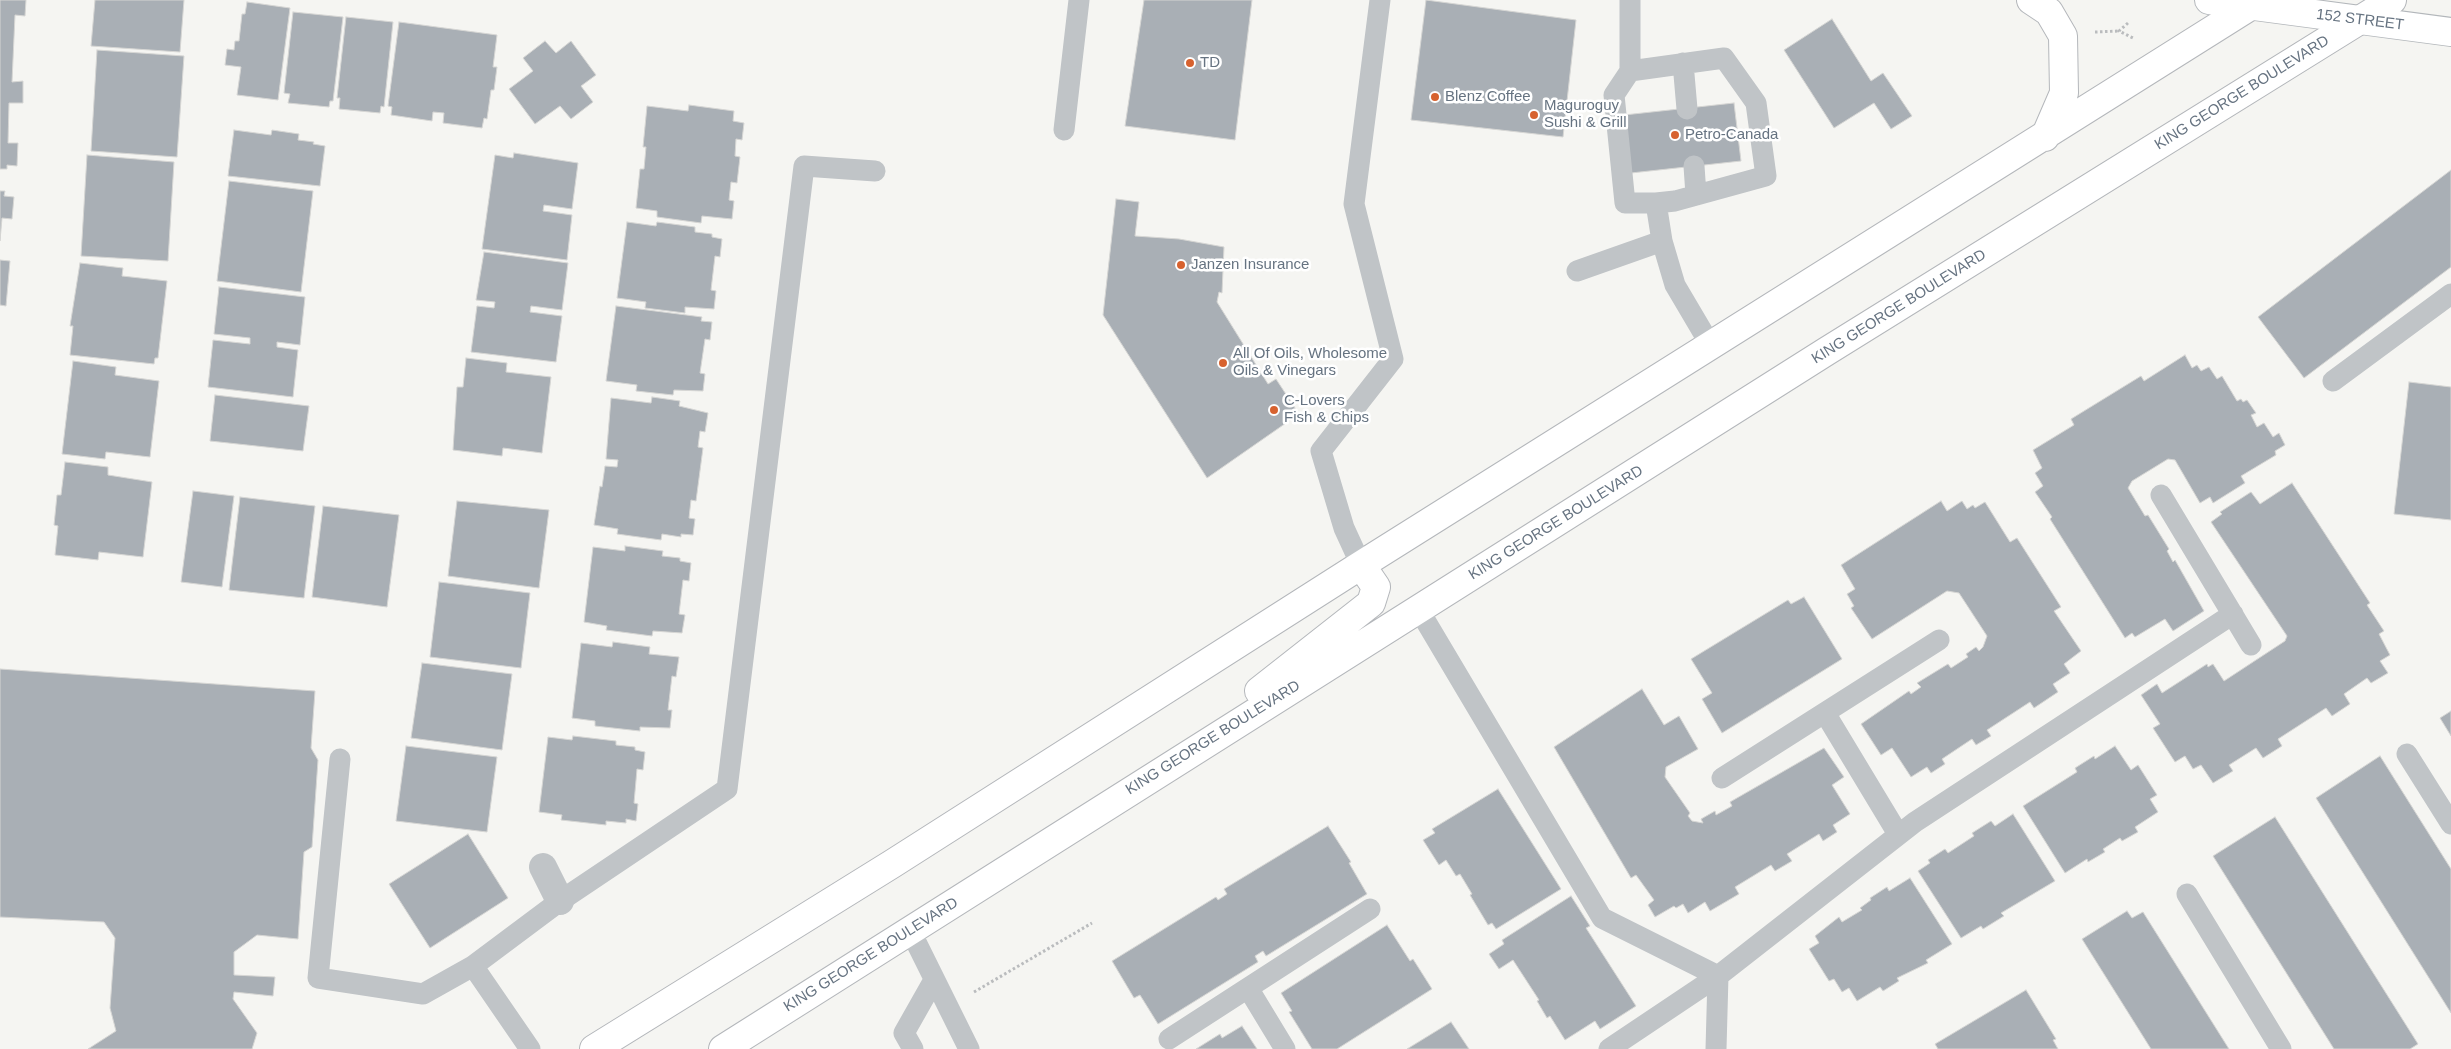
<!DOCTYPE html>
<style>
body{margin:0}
canvas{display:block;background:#f5f5f2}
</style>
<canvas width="2451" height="1049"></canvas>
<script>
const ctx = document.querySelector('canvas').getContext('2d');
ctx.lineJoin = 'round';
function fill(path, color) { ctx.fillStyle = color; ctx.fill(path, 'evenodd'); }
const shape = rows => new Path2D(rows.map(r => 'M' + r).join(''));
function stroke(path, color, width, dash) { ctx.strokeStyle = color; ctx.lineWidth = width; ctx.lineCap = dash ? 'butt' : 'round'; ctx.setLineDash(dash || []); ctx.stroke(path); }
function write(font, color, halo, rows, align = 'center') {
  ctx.font = font + ' Helvetica,sans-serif'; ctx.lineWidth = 5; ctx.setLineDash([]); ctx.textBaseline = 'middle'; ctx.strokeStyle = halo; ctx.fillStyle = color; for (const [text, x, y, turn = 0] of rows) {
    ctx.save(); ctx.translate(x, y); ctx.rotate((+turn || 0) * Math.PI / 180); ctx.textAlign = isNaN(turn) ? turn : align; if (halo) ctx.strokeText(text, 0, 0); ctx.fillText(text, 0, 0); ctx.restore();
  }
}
const building = shape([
 [0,0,26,0,25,16,15,15,12,82,23,81,23,103,9,103,8,143,18,143,17,166,7,165,7,169,0,169,0,0],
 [95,0,184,0,180,52,91,46,95,0],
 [1144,0,1252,0,1235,140,1125,126,1144,0],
 [1426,0,1576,20,1563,137,1411,120,1426,0],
 [247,2,290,8,278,100,237,95,241,67,225,65,227,49,234,50,235,41,239,41,242,14,245,14,247,2],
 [293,12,343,17,333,101,330,101,329,107,288,103,290,94,284,93,293,12],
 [346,17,393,22,384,107,381,106,380,113,339,109,340,98,337,98,346,17],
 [1832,19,1871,81,1883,73,1912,116,1891,129,1874,103,1834,128,1784,50,1832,19],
 [399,22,497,35,493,67,497,67,494,90,491,90,487,119,484,118,482,128,443,123,444,113,433,112,432,121,391,115,392,107,388,106,399,22],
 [545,41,556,53,571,41,596,75,581,86,593,102,571,119,560,106,535,124,509,89,533,71,523,58,545,41],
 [97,50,184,56,177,157,91,151,97,50],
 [1734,103,1741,161,1631,173,1624,115,1734,103],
 [689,105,734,111,733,121,744,123,742,140,736,139,735,156,740,157,737,183,731,182,729,200,734,201,732,219,702,216,701,223,657,217,657,211,636,208,640,169,644,169,646,147,643,147,647,106,688,111,689,105],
 [234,130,271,135,272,130,299,134,298,140,314,142,313,144,325,146,320,186,228,176,234,130],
 [514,153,578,163,572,209,544,205,543,211,572,215,567,260,482,249,495,155,513,158,514,153],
 [87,155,174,162,168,261,81,256,87,155],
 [2451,170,2451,267,2304,378,2258,317,2451,170],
 [229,181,313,191,301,292,217,281,229,181],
 [0,191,5,191,4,196,14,197,12,219,2,218,0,241,0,191],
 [1116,199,1139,202,1135,236,1179,239,1224,247,1222,293,1219,292,1217,302,1268,384,1276,379,1299,414,1207,478,1103,315,1116,199],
 [627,222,656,226,657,222,695,227,695,232,712,234,712,237,722,239,720,257,715,256,711,290,716,291,714,309,685,307,685,313,645,308,646,302,617,298,627,222],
 [484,252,568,263,562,310,531,306,530,312,562,316,556,362,471,352,477,306,494,308,495,302,476,300,484,252],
 [0,260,10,261,6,306,0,305,0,260],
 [80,263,123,268,122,276,167,281,158,358,155,358,154,364,70,355,73,326,70,326,80,263],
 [219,287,305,297,300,345,277,342,277,347,298,350,293,397,208,387,213,340,250,344,250,338,214,334,219,287],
 [616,306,702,317,701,321,712,322,710,340,705,339,700,373,705,374,703,391,674,390,673,395,636,391,637,385,606,381,616,306],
 [2185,355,2192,368,2197,365,2201,371,2209,367,2217,379,2222,376,2237,401,2241,399,2243,402,2247,400,2256,413,2251,415,2257,427,2264,423,2273,437,2279,433,2285,445,2275,451,2276,455,2241,476,2245,483,2213,503,2210,497,2200,503,2175,460,2168,459,2132,481,2128,488,2145,516,2148,515,2169,549,2167,551,2173,562,2175,560,2204,611,2173,631,2165,619,2135,637,2132,633,2125,638,2050,519,2052,517,2035,492,2043,486,2035,473,2042,468,2033,450,2074,425,2071,419,2141,376,2144,381,2185,355],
 [466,358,507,363,506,372,551,377,542,453,503,448,502,456,453,450,457,387,463,387,466,358],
 [73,361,116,367,115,375,159,381,150,457,106,452,105,459,62,454,73,361],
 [2409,382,2451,387,2451,520,2394,514,2409,382],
 [215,395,309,406,303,451,210,441,215,395],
 [652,397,680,401,679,406,708,413,705,432,700,431,698,447,703,448,696,501,691,500,689,518,695,519,693,535,681,534,681,537,662,534,661,540,617,534,618,529,594,525,600,486,602,487,605,466,617,467,618,460,606,459,611,398,651,403,652,397],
 [65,462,108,467,108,475,152,482,143,557,99,552,98,560,55,555,58,526,54,525,57,495,61,495,65,462],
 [2292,483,2370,603,2367,605,2384,631,2379,634,2390,655,2380,661,2388,673,2371,683,2367,678,2344,694,2350,704,2332,716,2326,708,2278,739,2282,746,2263,758,2256,748,2229,765,2233,771,2213,783,2201,765,2193,769,2185,756,2175,762,2153,728,2160,724,2141,695,2157,684,2162,693,2207,664,2208,667,2213,664,2224,681,2285,641,2287,636,2211,522,2222,514,2220,512,2251,492,2260,504,2292,483],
 [193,491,234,496,222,587,181,582,193,491],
 [240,497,315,506,304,598,229,590,240,497],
 [457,501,549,510,539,588,448,576,457,501],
 [1941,501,1947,511,1962,501,1967,509,1973,505,1975,508,1985,502,2010,542,2017,538,2061,607,2054,611,2081,651,2064,664,2070,673,2053,684,2058,692,2034,708,2030,702,1987,730,1991,736,1976,745,1972,739,1942,759,1945,764,1931,773,1927,767,1911,777,1892,748,1881,755,1861,724,1909,691,1911,694,1921,687,1917,683,1948,664,1951,668,1968,657,1966,654,1976,647,1979,651,1983,647,1987,636,1959,593,1947,591,1872,639,1851,608,1854,606,1847,594,1855,589,1841,565,1941,501],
 [323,506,399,515,387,607,312,597,323,506],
 [625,546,663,551,662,556,680,558,680,561,691,563,689,581,683,580,679,614,685,615,682,633,653,631,652,636,606,630,607,626,584,622,593,547,625,551,625,546],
 [439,582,530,593,521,668,430,657,439,582],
 [1804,597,1842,659,1722,733,1702,699,1712,693,1691,659,1788,600,1791,604,1804,597],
 [613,642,650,647,649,654,679,657,676,677,672,676,668,710,672,710,670,728,640,727,640,731,595,726,595,721,572,718,581,643,612,647,613,642],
 [422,663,512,674,502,750,411,738,422,663],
 [0,669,315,691,311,748,318,760,312,847,304,852,298,939,257,935,234,952,234,975,275,977,273,996,234,992,233,999,257,1033,252,1049,88,1049,116,1031,110,1008,115,938,104,922,0,917,0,669],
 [1642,689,1664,725,1679,716,1698,749,1666,767,1665,777,1690,813,1688,816,1692,821,1703,823,1701,819,1715,811,1716,815,1732,806,1730,802,1824,748,1844,777,1832,785,1850,814,1833,825,1837,832,1823,841,1819,834,1787,854,1792,861,1775,871,1771,865,1735,887,1739,894,1710,911,1705,902,1688,913,1683,904,1676,908,1674,906,1655,917,1648,905,1654,900,1636,875,1631,878,1554,747,1642,689],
 [2451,711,2451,736,2440,718,2451,711],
 [573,736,616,741,616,745,635,747,635,750,645,752,643,770,637,769,634,803,638,804,636,821,626,819,626,823,606,821,606,825,561,820,562,815,539,812,548,737,572,740,573,736],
 [406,746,497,757,487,832,396,821,406,746],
 [2115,746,2131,770,2138,765,2157,795,2150,799,2158,812,2135,827,2138,832,2122,841,2120,838,2103,849,2105,852,2088,862,2087,859,2065,873,2023,806,2077,772,2075,768,2094,756,2095,759,2115,746],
 [2380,756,2451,869,2451,1013,2316,798,2380,756],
 [1498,789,1561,889,1496,929,1492,923,1488,925,1470,895,1472,894,1460,874,1456,876,1446,860,1439,865,1423,840,1435,833,1432,829,1498,789],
 [2013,814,2055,881,2001,913,2004,916,1983,929,1981,926,1961,938,1918,871,1930,863,1928,860,1945,849,1948,853,1974,836,1972,833,1991,821,1995,826,2013,814],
 [2275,817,2418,1044,2410,1049,2334,1049,2213,856,2275,817],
 [1328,826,1351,862,1349,863,1367,894,1266,956,1263,951,1255,956,1258,962,1158,1024,1140,995,1134,998,1112,961,1216,897,1218,900,1227,894,1224,889,1328,826],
 [468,834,508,898,430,948,389,884,468,834],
 [1910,878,1952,944,1926,960,1928,963,1897,978,1899,981,1883,991,1880,987,1857,1001,1849,988,1842,992,1834,979,1829,981,1809,949,1819,943,1815,936,1839,917,1842,922,1862,910,1860,908,1871,900,1870,898,1887,887,1889,891,1910,878],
 [1571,896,1590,926,1586,928,1636,1006,1600,1029,1595,1021,1565,1040,1550,1016,1547,1018,1537,1001,1539,1000,1513,960,1499,969,1489,954,1504,944,1502,940,1571,896],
 [2127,911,2132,918,2143,912,2229,1049,2151,1049,2082,939,2127,911],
 [1387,925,1410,961,1413,959,1432,989,1337,1049,1312,1049,1289,1012,1292,1011,1281,993,1387,925],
 [2026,990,2056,1039,2053,1040,2058,1049,1938,1049,1935,1044,2026,990],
 [1451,1022,1469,1049,1407,1049,1451,1022],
 [1242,1026,1257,1049,1196,1049,1220,1034,1222,1038,1242,1026]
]);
fill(building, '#a9afb5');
stroke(building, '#d6d6d4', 1);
const secondary = shape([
 [2209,0,2451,32]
]);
const primary = shape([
 [2031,0,2049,12,2063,36,2064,93,2045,137],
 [1259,691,1371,603,1376,587,1361,565],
 [594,1049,892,864,1361,565,2260,0],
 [723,1049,1827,351,2392,0]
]);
stroke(secondary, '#b3b7bb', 30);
stroke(primary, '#b4b7bb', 30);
stroke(shape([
 [2128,23,2119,31,2135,39],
 [2095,32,2119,31],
 [974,992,1092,923]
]), '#babcbe', 3, [2.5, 2.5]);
stroke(shape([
 [1630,0,1630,71,1724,58,1756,103,1766,176,1675,201,1656,203,1662,241,1675,285,1711,346],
 [1683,63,1687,109],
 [1630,71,1614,95,1625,203,1656,203],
 [1064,130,1079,0],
 [1694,166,1696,195],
 [1577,271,1662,241],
 [2333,381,2451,294],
 [2161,495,2251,645],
 [1361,565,1344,528,1321,451,1393,359,1354,204,1380,0],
 [1419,610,1602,918,1718,976,1716,1049],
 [1825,713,1898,834],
 [2407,754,2451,824],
 [340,759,318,978,423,994,473,966,560,901,727,789,804,166,875,171],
 [1722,778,1939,640],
 [2187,894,2281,1049],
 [910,930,969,1049],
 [473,966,530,1049],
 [1248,988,1285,1049],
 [1169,1039,1370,909],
 [913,1049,904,1033,934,980],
 [1609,1049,1718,976,1915,822,2233,614]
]), '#c0c4c7', 21);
stroke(shape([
 [543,867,560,901]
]), '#c0c4c7', 28);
stroke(secondary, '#fff', 28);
stroke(primary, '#fff', 28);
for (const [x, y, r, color] of [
 [1190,63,5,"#d7622f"],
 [1435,97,5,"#d7622f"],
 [1534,115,5,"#d7622f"],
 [1675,135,5,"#d7622f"],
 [1181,265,5,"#d7622f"],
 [1223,363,5,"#d7622f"],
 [1274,410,5,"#d7622f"]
]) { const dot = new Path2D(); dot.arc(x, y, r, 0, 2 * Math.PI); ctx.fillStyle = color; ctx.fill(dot); stroke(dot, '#fff', 2); }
write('15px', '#667381', '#fff', [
 ["152 STREET",2360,20,7],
 ["KING GEORGE BOULEVARD",2242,93,-32],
 ["KING GEORGE BOULEVARD",1899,307,-32],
 ["KING GEORGE BOULEVARD",1556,523,-32],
 ["KING GEORGE BOULEVARD",1213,738,-32],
 ["KING GEORGE BOULEVARD",871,955,-32]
]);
write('15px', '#667381', '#fff', [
 ["TD",1200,63],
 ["Blenz Coffee",1445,97],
 ["Maguroguy",1544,106],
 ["Sushi & Grill",1544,123],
 ["Petro-Canada",1685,135],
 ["Janzen Insurance",1191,265],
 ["All Of Oils, Wholesome",1233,354],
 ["Oils & Vinegars",1233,371],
 ["C-Lovers",1284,401],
 ["Fish & Chips",1284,418]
], 'left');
</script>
